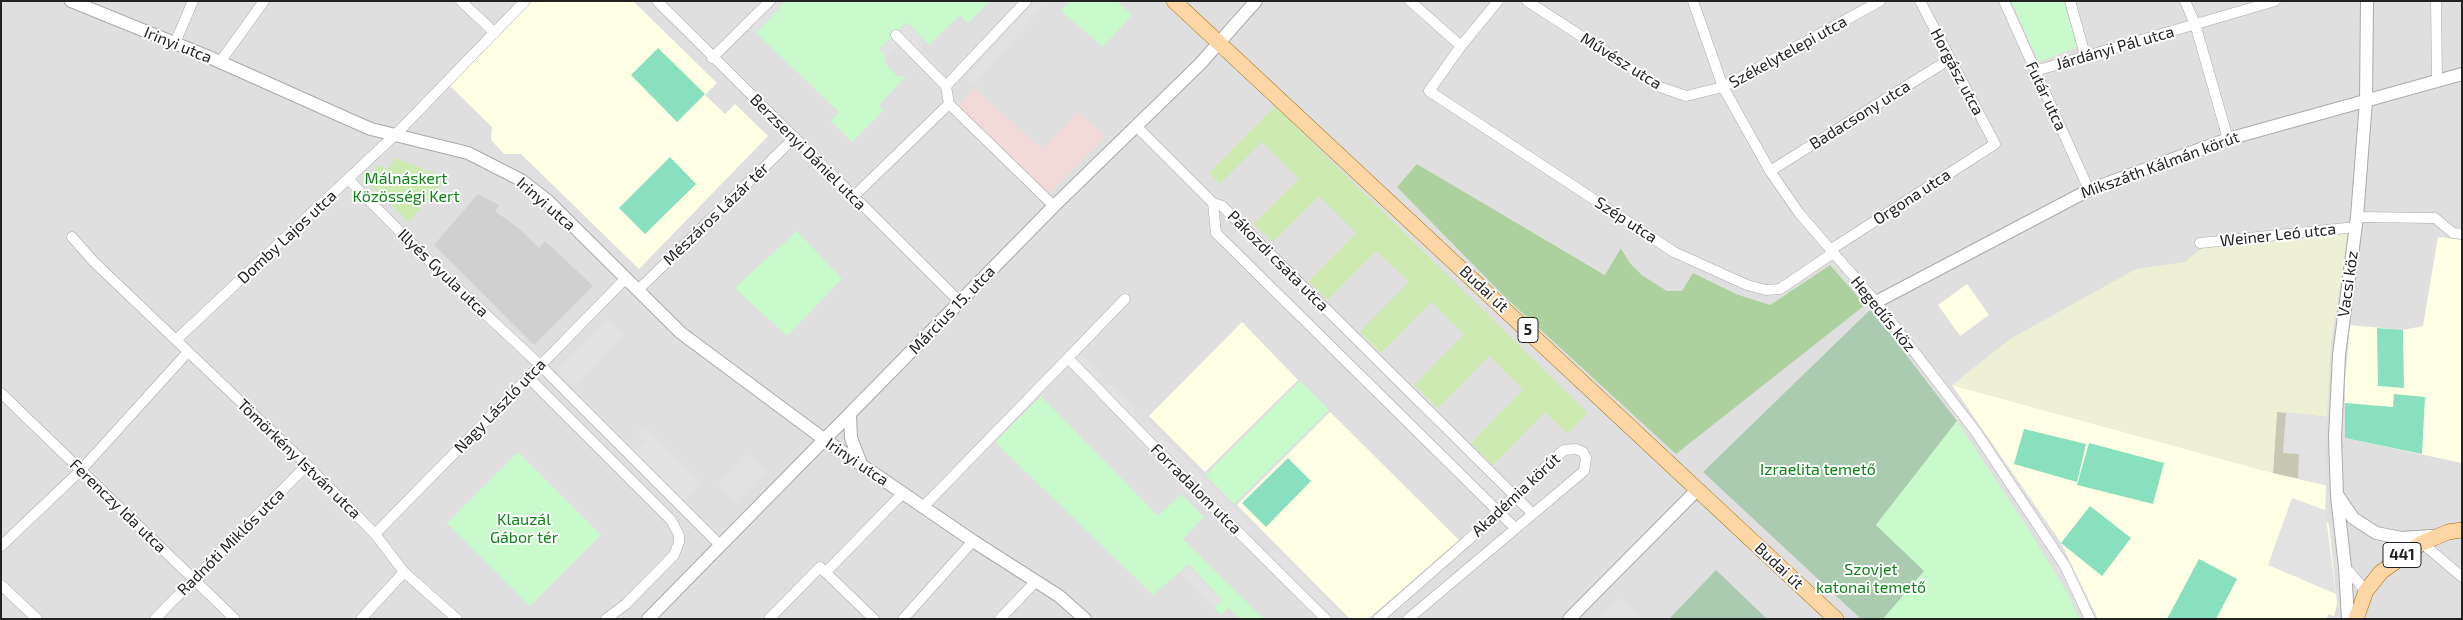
<!DOCTYPE html>
<meta charset="utf-8">
<style>
body{margin:0}
#map{position:relative;width:2463px;height:620px;overflow:hidden;background:#f2efe9;font-family:"Exo 2",sans-serif}
canvas{display:block}
.frame{position:absolute;inset:0;border:2px solid #222;pointer-events:none}
</style>
<div id="map">
<canvas width="2463" height="620"></canvas>
<div class="frame"></div>
</div>
<script>
const ctx = document.querySelector('canvas').getContext('2d');
ctx.lineJoin = 'round';
function fill(path, color) { ctx.fillStyle = color; ctx.fill(path, 'evenodd'); }
const shape = rows => new Path2D(rows.map(r => 'M' + r).join(''));
function stroke(path, color, width, dash) { ctx.strokeStyle = color; ctx.lineWidth = width; ctx.lineCap = dash ? 'butt' : 'round'; ctx.setLineDash(dash || []); ctx.stroke(path); }
function write(font, color, halo, rows, align = 'center') {
  ctx.font = font + ' "Exo 2",sans-serif'; ctx.lineWidth = 4; ctx.setLineDash([]); ctx.textBaseline = 'middle'; ctx.strokeStyle = halo; ctx.fillStyle = color; for (const [text, x, y, turn = 0] of rows) {
    ctx.save(); ctx.translate(x, y); ctx.rotate((+turn || 0) * Math.PI / 180); ctx.textAlign = isNaN(turn) ? turn : align; if (halo) ctx.strokeText(text, 0, 0); ctx.fillText(text, 0, 0); ctx.restore();
  }
}
fill(shape([
 [1,1,2462,1,2462,619,1,619],
 [1417,164,1606,275,1622,248,1630,263,1642,275,1667,291,1736,294,1770,305,1830,265,1676,453]
]), '#e0dfdf');
fill(shape([
 [975,89,1042,149,1078,112,1106,136,1049,194,957,107]
]), '#f2dad9');
fill(shape([
 [531,1,633,1,717,83,705,95,725,114,735,104,768,136,639,269,521,154,504,154,491,140,492,127,449,85],
 [2438,237,2462,240,2462,463,2345,438,2345,381,2350,325,2403,330,2423,326],
 [1967,284,1989,315,1960,336,1938,305],
 [1242,322,1298,380,1205,472,1149,416],
 [1952,385,2273,473,2326,485,2325,520,2329,524,2337,603,2334,617,2329,614,2326,619,2098,619,2061,543],
 [1330,412,1459,540,1368,619,1350,619,1237,505]
]), '#ffffe5');
fill(shape([
 [478,194,499,205,495,211,521,230,539,248,545,241,593,286,534,345,434,245]
]), '#d0d0d0');
fill(shape([
 [2277,411,2327,417,2326,485,2273,473]
]), '#c7c7b4');
fill(shape([
 [2349,232,2331,343,2327,417,2277,412,2273,473,1952,385,2010,339,2136,269,2185,262,2204,246]
]), '#eef0d5');
fill(shape([
 [1275,106,1588,413,1567,434,1545,412,1493,465,1471,443,1523,390,1489,356,1438,408,1414,385,1464,334,1431,302,1381,353,1360,332,1409,282,1376,251,1328,300,1309,281,1356,233,1319,196,1273,242,1254,224,1299,179,1262,142,1220,184,1209,173],
 [395,158,447,178,409,222,365,180,379,165,387,170]
]), '#cdebb0');
fill(shape([
 [1417,164,1605,275,1621,248,1630,263,1642,275,1667,291,1682,291,1693,273,1736,294,1770,305,1830,265,1865,305,1676,454,1506,298,1397,187]
]), '#add19e');
fill(shape([
 [1871,309,1957,421,1876,525,1925,571,1883,619,1861,619,1703,472],
 [1716,570,1767,619,1669,619]
]), '#aacbaf');
fill(shape([
 [785,1,990,1,968,23,960,15,929,45,907,22,879,49,886,57,884,62,898,77,906,76,879,105,884,110,852,142,831,121,839,112,756,33],
 [1070,1,1117,1,1132,15,1103,47,1061,11],
 [2011,1,2064,1,2077,47,2039,62],
 [797,231,842,279,787,336,735,288],
 [1300,381,1329,410,1234,504,1206,475],
 [1041,396,1158,516,1181,494,1204,517,1183,539,1264,619,1240,619,1229,608,1221,615,1214,608,1222,600,1189,564,1153,595,995,442],
 [1957,421,2028,528,2068,594,2079,619,1883,619,1924,571,1876,525],
 [518,452,601,535,530,606,447,523]
]), '#c8facc');
fill(shape([
 [658,48,705,94,677,122,631,75],
 [670,157,696,184,645,234,619,208],
 [2377,328,2403,330,2404,388,2378,386],
 [2394,394,2425,397,2422,454,2345,438,2345,403,2393,407],
 [2024,429,2086,444,2077,482,2014,464],
 [2089,443,2164,463,2153,504,2077,485],
 [1288,458,1311,481,1266,527,1242,503],
 [2090,506,2131,538,2102,576,2061,543],
 [2199,559,2237,579,2216,619,2167,619]
]), '#88e0be');
fill(shape([
 [772,1,777,1,782,6,756,33,746,27],
 [1035,1,1043,6,974,85,966,77],
 [907,24,925,43,909,58,898,47,887,57,880,49],
 [1239,229,1507,492,1497,503,1231,238],
 [607,318,625,335,575,387,557,370],
 [1079,351,1101,375,1094,382,1072,358],
 [1110,383,1139,413,1132,420,1103,390],
 [2286,412,2327,417,2326,485,2298,479,2299,454,2283,453],
 [1148,421,1254,528,1247,535,1141,428],
 [644,426,702,483,684,501,634,452,645,441,637,433],
 [750,453,767,471,735,502,718,484],
 [2292,498,2325,510,2336,594,2268,565],
 [1275,549,1346,619,1331,619,1268,556],
 [1189,566,1221,600,1213,608,1181,574],
 [1618,597,1642,619,1598,619]
]), '#e2e2e2');
const minor = shape([
 [461,1,495,33],
 [657,1,960,302],
 [1410,1,1461,46],
 [1498,1,1461,46,1429,91,1674,252,1747,285,1766,290,1780,289,1833,253],
 [1527,1,1660,87,1686,96,1723,87,1880,1],
 [1693,1,1723,87,1770,171,1799,213,1876,302,1976,432,2065,566,2090,619],
 [2004,1,2089,190],
 [2070,1,2085,55],
 [2185,1,2195,24,2228,139],
 [2436,1,2437,81],
 [896,35,946,86],
 [175,43,193,1],
 [712,58,770,1],
 [220,62,264,1],
 [2035,71,2275,1],
 [949,104,1054,206],
 [1136,126,1213,203],
 [1770,171,1950,59],
 [348,179,434,266,540,365,720,545],
 [853,197,949,104,946,86,1026,1],
 [1213,203,1216,233,1515,528],
 [1213,203,1222,206,1532,513],
 [2357,217,2435,218,2453,233,2462,234],
 [72,237,94,262,307,465,375,534,404,572,457,619],
 [2200,243,2356,227],
 [1830,250,1995,144,1920,1],
 [638,290,795,137],
 [177,339,396,134,525,1],
 [1068,358,1125,299],
 [528,377,671,520,679,535,679,542,674,555,626,604,606,619],
 [1,393,235,619],
 [923,507,1068,358,1206,500,1326,619],
 [375,534,626,278],
 [2422,543,2462,577],
 [1,546,81,470,188,352],
 [2345,567,2366,591],
 [826,572,903,493],
 [1,585,37,619],
 [155,619,307,465],
 [361,619,404,572],
 [769,619,820,567,874,619],
 [903,619,973,541],
 [1000,619,1036,581],
 [1378,619,1467,541,1564,450,1576,449,1583,452,1586,458,1584,471,1408,619]
]);
const tertiary = shape([
 [71,1,209,57,348,119,371,129,468,153,521,180,548,201,681,333,825,440,973,541,1059,596,1085,619],
 [1876,302,2089,190,2228,139,2462,74],
 [850,415,851,438,861,464],
 [2338,496,2353,518,2376,533,2401,538,2431,536],
 [648,619,1054,206,1200,64,1256,1],
 [1569,619,1697,490],
 [2348,619,2345,567,2337,496,2335,437,2339,355,2357,217,2366,101,2367,1]
]);
const primary = shape([
 [1174,1,1836,619],
 [2356,619,2366,591,2381,572,2422,543,2448,532,2462,530]
]);
stroke(minor, '#a9a9a9', 11);
stroke(tertiary, '#a9a9a9', 14);
stroke(primary, '#a06b00', 16);
stroke(minor, '#fff', 10);
stroke(tertiary, '#fff', 12);
stroke(primary, '#fcd6a4', 15);
for (const [x, y, w] of [
 [1528,330,20],
 [2402,555,38]
]) { const box = new Path2D(); box.roundRect(x - w / 2, y - 12.5, w, 25, 4); ctx.fillStyle = '#fff'; ctx.fill(box); stroke(box, '#222', 1); }
write('bold 15px', '#222', null, [
 ["5",1528,330],
 ["441",2402,555]
]);
write('16px', '#222', '#fff', [
 ["Irinyi utca",178,45,22],
 ["Járdányi Pál utca",2115,48,-16],
 ["Székelytelepi utca",1788,52,-29],
 ["Művész utca",1621,61,32],
 ["Horgász utca",1957,72,62],
 ["Futár utca",2046,96,65],
 ["Badacsony utca",1860,115,-32],
 ["Berzsenyi Dániel utca",808,152,45],
 ["Mikszáth Kálmán körút",2160,165,-20],
 ["Orgona utca",1912,197,-33],
 ["Irinyi utca",546,204,41],
 ["Mészáros Lázár tér",716,214,-44],
 ["Szép utca",1626,220,33],
 ["Weiner Leó utca",2278,235,-6],
 ["Domby Lajos utca",287,237,-43],
 ["Pákozdi csata utca",1278,261,45],
 ["Illyés Gyula utca",443,273,44],
 ["Vacsi köz",2348,284,-82],
 ["Budai út",1484,289,43],
 ["Március 15. utca",952,310,-46],
 ["Hegedűs köz",1883,314,51],
 ["Nagy László utca",500,406,-46],
 ["Tömörkény István utca",299,459,44],
 ["Irinyi utca",857,462,34],
 ["Forradalom utca",1196,489,45],
 ["Akadémia körút",1516,495,-43],
 ["Ferenczy Ida utca",118,506,44],
 ["Radnóti Miklós utca",231,542,-45],
 ["Budai út",1779,566,43]
]);
write('16px', '#0c8416', '#fff', [
 ["Málnáskert",406,179],
 ["Közösségi Kert",406,197],
 ["Izraelita temető",1818,470],
 ["Klauzál",524,520],
 ["Gábor tér",524,538],
 ["Szovjet",1871,570],
 ["katonai temető",1871,588]
]);
</script>
